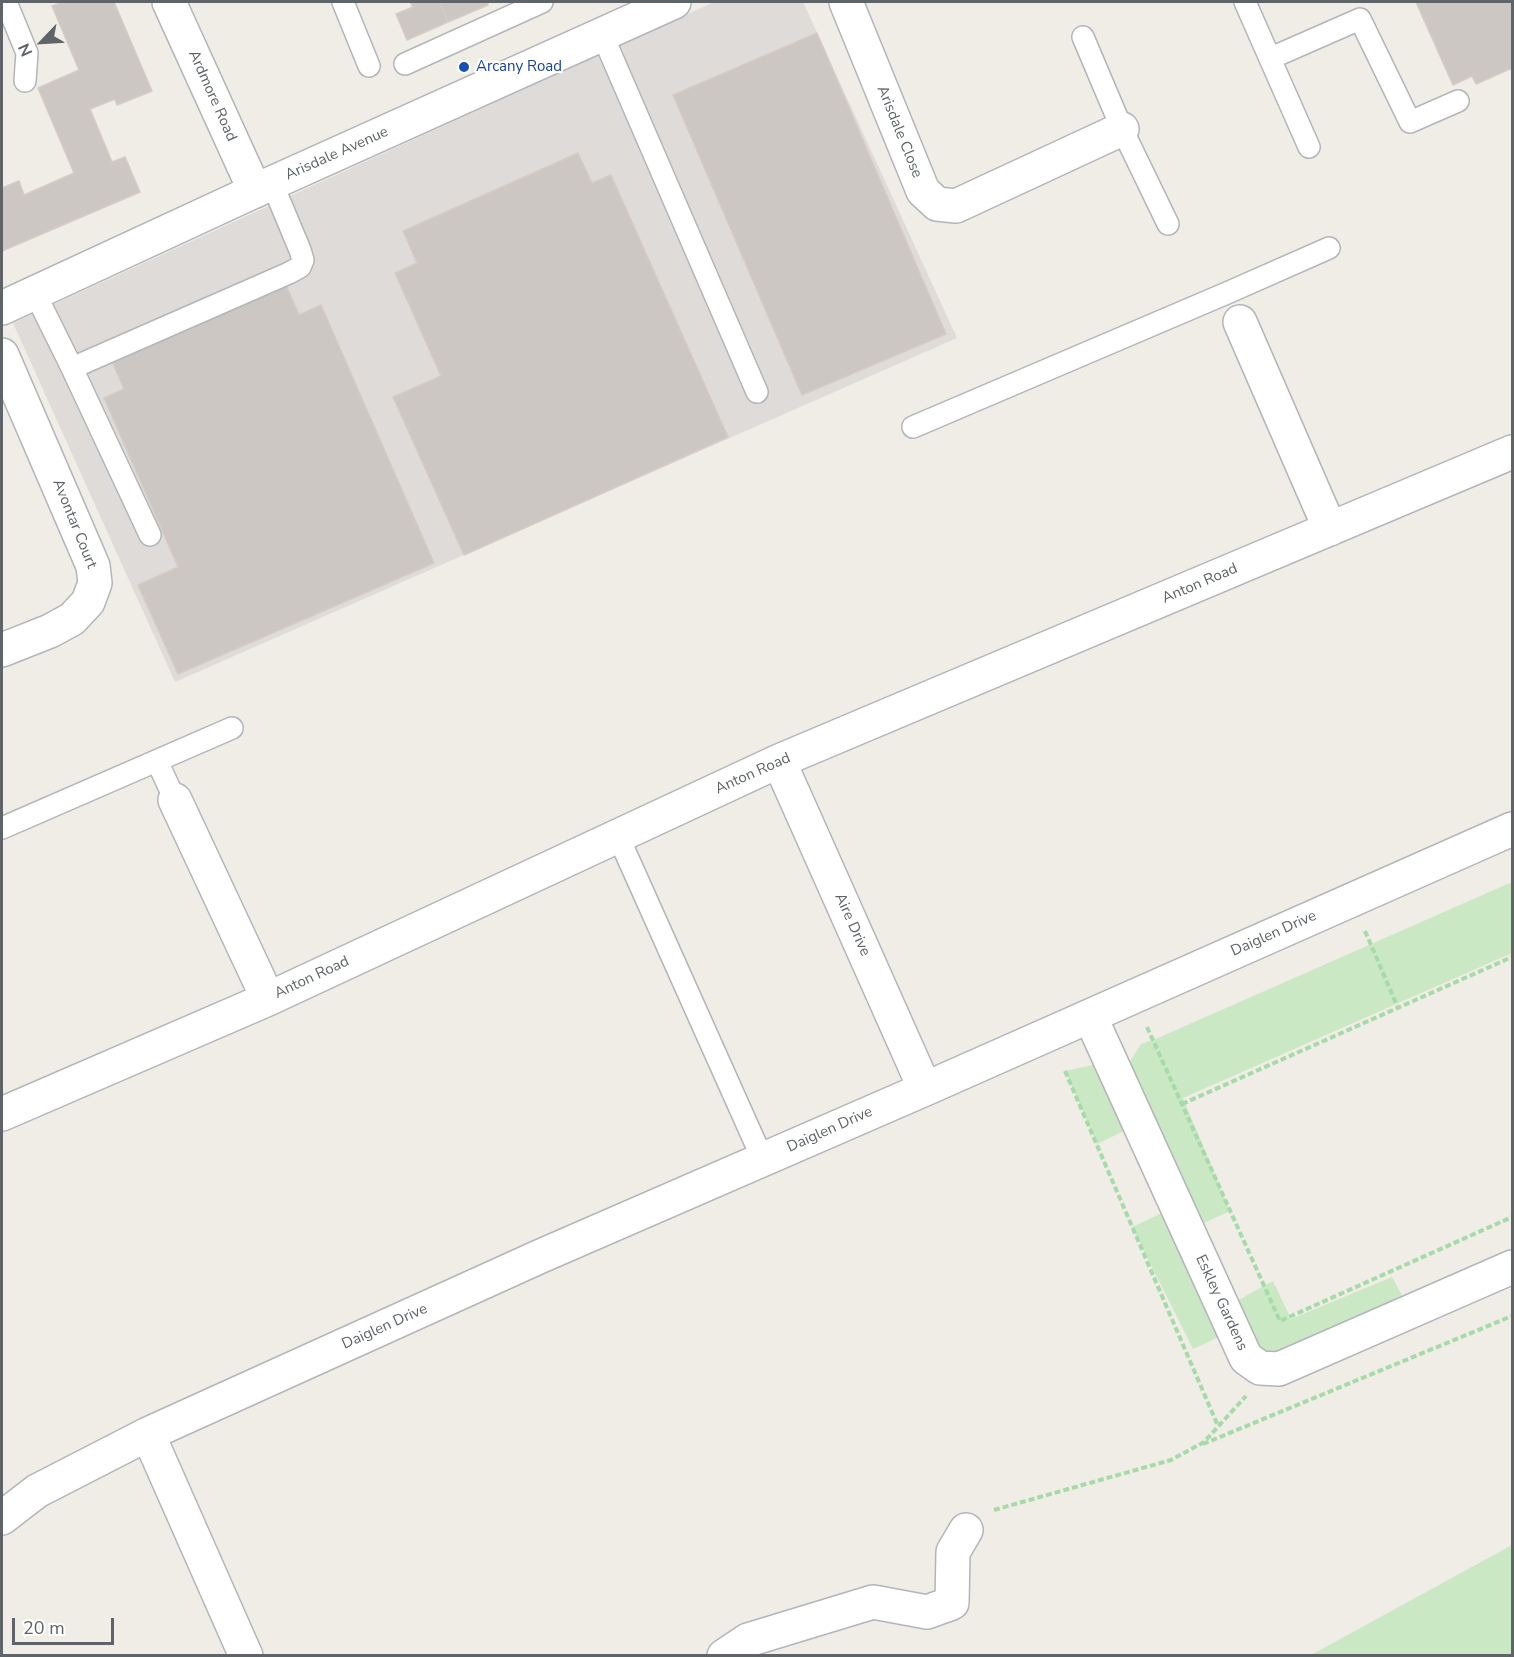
<!DOCTYPE html>
<style>
body{margin:0}
#map{position:relative;width:1514px;height:1657px;overflow:hidden;background:#f0ece6;font-family:"Nunito Sans",sans-serif}
canvas{display:block}
.frame{position:absolute;inset:0;border:3px solid #5e6467;pointer-events:none}
.north{position:absolute;left:12px;top:12px;width:60px;height:60px;-webkit-text-stroke:4px #fff;paint-order:stroke;rotate:245deg;font-size:16px;font-weight:700;line-height:24px;text-align:center;color:#5e6467}
.north::after{content:'';display:block;margin:auto;width:21px;height:27px;background:#5e6467;clip-path:polygon(50% 0,100% 100%,50% 72%,0 100%)}
.scale{position:absolute;left:12px;top:1618px;width:102px;height:27px;box-sizing:border-box;border:3px solid #5e6467;border-top:0;padding-left:8px;font-size:18px;line-height:21px;white-space:nowrap;color:#5e6467;-webkit-text-stroke:4px #fff;paint-order:stroke}
</style>
<div id="map">
<canvas width="1514" height="1657"></canvas>
<div class="frame"></div>
<div class="north">N</div>
<div class="scale">20 m</div>
</div>
<script>
const ctx = document.querySelector('canvas').getContext('2d');
ctx.lineJoin = 'round';
function fill(path, color) { ctx.fillStyle = color; ctx.fill(path, 'evenodd'); }
const shape = rows => new Path2D(rows.map(r => 'M' + r).join(''));
function stroke(path, color, width, dash) { ctx.strokeStyle = color; ctx.lineWidth = width; ctx.lineCap = dash ? 'butt' : 'round'; ctx.setLineDash(dash || []); ctx.stroke(path); }
function write(font, color, halo, rows, align = 'center') {
  ctx.font = font + ' "Nunito Sans",sans-serif'; ctx.lineWidth = 4.5; ctx.setLineDash([]); ctx.textBaseline = 'middle'; ctx.strokeStyle = halo; ctx.fillStyle = color; for (const [text, x, y, turn = 0] of rows) {
    ctx.save(); ctx.translate(x, y); ctx.rotate((+turn || 0) * Math.PI / 180); ctx.textAlign = isNaN(turn) ? turn : align; if (halo) ctx.strokeText(text, 0, 0); ctx.fillText(text, 0, 0); ctx.restore();
  }
}
fill(shape([
 [714,2,803,2,957,338,175,682,13,323]
]), '#dfdbd8');
fill(shape([
 [1512,882,1512,953,1183,1098,1230,1211,1197,1226,1127,1066,1141,1044,1158,1038],
 [1098,1064,1124,1131,1097,1144,1065,1071],
 [1162,1213,1219,1337,1193,1349,1132,1227],
 [1392,1277,1404,1299,1275,1355,1255,1349,1233,1303,1273,1281,1291,1319],
 [1512,1545,1512,1655,1311,1655]
]), '#cae8c3');
const building = shape([
 [63,2,114,2,152,91,117,105,115,99,90,109,112,162,125,157,140,192,2,251,2,188,19,181,24,195,74,173,38,88,79,70,52,6,63,2],
 [410,2,440,2,448,22,407,40,396,14,413,7,410,2],
 [440,2,487,2,488,5,448,22,440,2],
 [1416,2,1512,2,1512,68,1476,84,1472,76,1453,85,1416,2],
 [817,33,946,334,802,395,673,95,817,33],
 [578,153,592,183,611,175,728,437,464,555,393,397,441,376,395,273,417,263,403,231,578,153],
 [285,283,299,315,321,305,434,563,178,674,138,585,178,567,104,398,124,389,111,359,285,283]
]);
fill(building, '#ccc7c3');
stroke(building, '#d5ccc4', 1.5);
const lane = shape([
 [6,2,27,53,25,81],
 [343,2,369,66],
 [1245,2,1309,147],
 [602,34,757,392],
 [1083,37,1122,129,1168,224],
 [1271,58,1360,19,1410,122,1458,101],
 [405,64,542,2],
 [35,293,72,368],
 [913,427,1227,293,1329,248],
 [150,535,72,368,289,273,300,267,303,260,300,250,272,183],
 [157,761,175,800],
 [2,828,232,728],
 [618,836,763,1160]
]);
const street = shape([
 [169,2,255,191],
 [846,2,923,191,937,204,956,206,1122,129],
 [1240,322,1330,529],
 [2,355,93,566,95,583,88,602,72,619,50,631,2,650],
 [779,761,925,1089],
 [175,800,268,999],
 [1090,1016,1246,1358,1260,1368,1279,1369,1512,1267],
 [2,1114,268,999,779,761,1512,452],
 [148,1434,246,1656],
 [2,1518,37,1491,148,1434,541,1256,925,1089,1512,829],
 [724,1656,748,1640,873,1602,927,1612,952,1603,953,1552,966,1530]
]);
const secondary = shape([
 [2,308,272,183,674,2]
]);
stroke(lane, '#b2b6b9', 24);
stroke(street, '#b2b6b9', 36);
stroke(secondary, '#b1b5b9', 36);
stroke(shape([
 [1365,931,1398,1008],
 [1147,1027,1280,1321,1512,1217],
 [1065,1071,1218,1426],
 [1182,1104,1512,957],
 [1203,1444,1512,1316],
 [994,1510,1171,1460,1204,1442,1246,1396]
]), '#a6daa9', 4, [6, 3]);
stroke(lane, '#fff', 21);
stroke(street, '#fff', 33);
stroke(secondary, '#fff', 33);
for (const [x, y, r, color] of [
 [464,67,6,"#1a4fb4"]
]) { const dot = new Path2D(); dot.arc(x, y, r, 0, 2 * Math.PI); ctx.fillStyle = color; ctx.fill(dot); stroke(dot, '#fff', 2); }
write('15px', '#164399', '#fff', [
 ["Arcany Road",476,67]
], 'left');
write('15px', '#5e6467', '#fff', [
 ["Ardmore Road",212,96,66],
 ["Arisdale Close",899,132,68],
 ["Arisdale Avenue",337,154,-24],
 ["Avontar Court",74,524,68],
 ["Anton Road",1200,584,-23],
 ["Anton Road",753,774,-24],
 ["Aire Drive",852,925,66],
 ["Daiglen Drive",1274,934,-24],
 ["Anton Road",312,978,-25],
 ["Daiglen Drive",830,1130,-24],
 ["Eskley Gardens",1221,1303,65],
 ["Daiglen Drive",385,1327,-24]
]);
</script>
